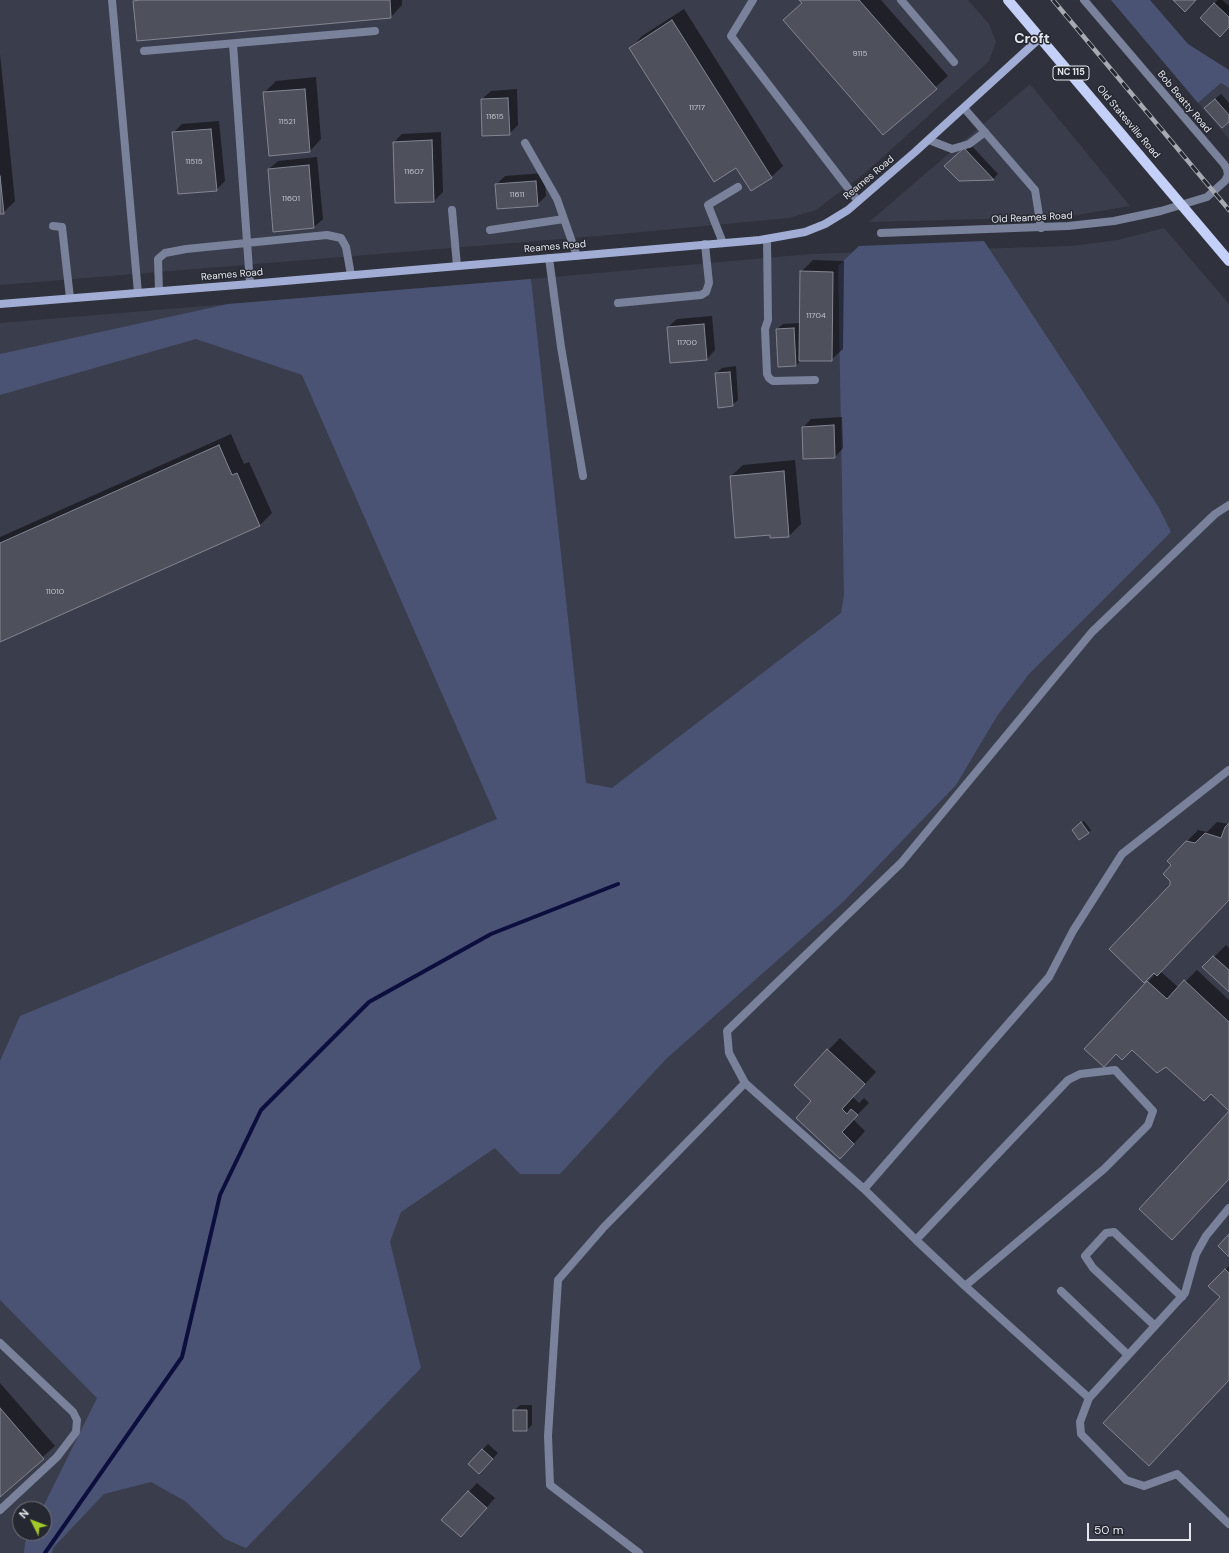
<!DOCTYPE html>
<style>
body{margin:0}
#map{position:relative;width:1229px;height:1553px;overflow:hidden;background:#2f323c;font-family:"DM Sans",sans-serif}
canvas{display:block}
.north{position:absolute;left:12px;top:1501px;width:40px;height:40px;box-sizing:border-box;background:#262831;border:1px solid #72747c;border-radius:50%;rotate:312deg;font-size:11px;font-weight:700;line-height:16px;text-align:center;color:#e5e7ed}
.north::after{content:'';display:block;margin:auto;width:14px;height:18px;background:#a2c927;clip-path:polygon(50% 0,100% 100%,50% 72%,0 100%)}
.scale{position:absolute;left:1087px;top:1523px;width:104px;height:18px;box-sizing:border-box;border:2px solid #e5e7ed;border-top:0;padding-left:5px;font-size:12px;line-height:14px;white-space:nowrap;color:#e5e7ed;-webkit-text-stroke:3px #262831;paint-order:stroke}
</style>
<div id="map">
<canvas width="1229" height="1553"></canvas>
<div class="north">N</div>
<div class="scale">50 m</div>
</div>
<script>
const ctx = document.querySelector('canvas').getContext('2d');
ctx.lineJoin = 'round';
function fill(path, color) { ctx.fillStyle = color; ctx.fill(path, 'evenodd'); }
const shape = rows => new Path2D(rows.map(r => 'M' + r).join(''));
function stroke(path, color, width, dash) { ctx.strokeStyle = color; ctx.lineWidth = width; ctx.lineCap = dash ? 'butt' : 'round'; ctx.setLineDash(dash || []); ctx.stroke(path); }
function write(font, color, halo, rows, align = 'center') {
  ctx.font = font + ' "DM Sans",sans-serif'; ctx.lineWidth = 3; ctx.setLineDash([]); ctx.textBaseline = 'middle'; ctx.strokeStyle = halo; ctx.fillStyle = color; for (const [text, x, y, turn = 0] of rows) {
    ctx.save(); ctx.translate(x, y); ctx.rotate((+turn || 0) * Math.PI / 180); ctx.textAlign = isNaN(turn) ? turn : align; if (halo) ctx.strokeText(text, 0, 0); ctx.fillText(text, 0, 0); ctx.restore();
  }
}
fill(shape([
 [0,0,968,0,989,24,996,42,989,61,865,173,816,210,789,218,610,235,0,285],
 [1221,83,1229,88,1229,139,1198,103],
 [1030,84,1130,206,1065,217,869,222],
 [1164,228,1229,304,1229,1553,0,1553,0,323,531,279,810,254,1071,246,1118,240],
 [20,1509,44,1509,44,1533,20,1533]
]), '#3a3d4c');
fill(shape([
 [1111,0,1150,0,1188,44,1229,70,1229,88,1221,83,1198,103],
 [984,241,1158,506,1171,532,1029,674,997,716,956,785,842,903,666,1059,560,1174,520,1174,495,1148,401,1212,390,1242,421,1368,246,1548,225,1539,185,1501,151,1482,104,1494,53,1548,52,1553,24,1553,25,1543,30,1533,44,1533,44,1509,42,1509,97,1398,0,1300,0,1061,20,1016,497,819,302,375,196,339,0,395,0,354,228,304,531,279,586,783,612,788,841,613,844,595,838,266,859,246]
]), '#4a5374');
fill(shape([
 [135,0,402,0,402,5,391,17,134,1],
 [801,0,881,0,948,76,883,134],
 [1218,0,1222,0,1229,6,1229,26,1214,4],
 [684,9,783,166,771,177,736,166,631,48,642,36],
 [0,54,15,201,3,213,0,213],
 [316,77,321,139,310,151,264,93,276,81],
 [517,89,518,125,509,134,482,99,491,91],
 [1221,94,1229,103,1229,120,1211,102],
 [219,121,225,181,216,190,173,133,182,124],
 [441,132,443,192,434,201,396,202,394,142,402,134],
 [970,144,998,174,993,179,960,180,946,166],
 [317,157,323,219,314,227,269,169,278,161],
 [544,173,546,196,537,205,497,184,505,176],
 [813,260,844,261,843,349,831,360,801,360,796,366,777,329,783,324,800,323,801,272],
 [712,316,715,350,707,359,668,327,677,319],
 [736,366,738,400,732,405,716,373,722,368],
 [842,417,843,448,835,457,803,428,811,419],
 [231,434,244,464,249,462,272,513,260,525,0,641,0,537],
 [795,460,801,524,789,536,770,534,731,476,743,465],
 [1084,821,1091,830,1088,833,1075,827],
 [1217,822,1229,824,1229,899,1160,971,1179,988,1197,970,1229,1000,1229,1109,1211,1093,1167,1065,1132,1048,1116,1053,1086,1049,1156,973,1173,865,1168,861,1198,830,1207,832],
 [1226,945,1229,948,1229,990,1204,967],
 [840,1038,876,1072,853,1097,859,1103,864,1098,869,1103,853,1119,865,1131,852,1146,813,1101,795,1085],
 [1229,1266,1229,1380,1222,1297,1210,1286],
 [0,1383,55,1446,0,1495],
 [520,1405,532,1405,532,1425,527,1430,514,1411],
 [488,1444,498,1453,485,1467,482,1450],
 [477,1483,495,1498,469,1527,443,1520]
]), '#0007');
stroke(shape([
 [45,1553,182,1357,220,1195,261,1110,369,1002,491,934,618,884]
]), '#0c0f3d', 4);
const building = shape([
 [140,0,390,0,391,18,137,41,133,1,140,0],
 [799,0,859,0,937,89,883,135,783,20,802,3,799,0],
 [1173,0,1196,0,1185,12,1173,0],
 [1214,3,1229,17,1229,27,1220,37,1200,18,1214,3],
 [672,20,772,178,751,191,736,168,714,182,629,48,672,20],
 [305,89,310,152,269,156,263,92,305,89],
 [508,98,510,135,482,136,481,99,508,98],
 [1215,99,1229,115,1229,122,1222,128,1204,108,1215,99],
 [211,129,217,191,178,194,172,132,211,129],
 [432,140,434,202,395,203,393,142,432,140],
 [964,148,994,180,959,181,944,166,964,148],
 [309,165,314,228,273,232,268,169,309,165],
 [0,176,4,214,0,214,0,176],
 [536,181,538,206,497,209,495,184,536,181],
 [800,271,833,272,832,361,799,361,800,271],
 [704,324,707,360,670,363,667,327,704,324],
 [794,328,796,366,778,367,776,329,794,328],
 [730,372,733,406,718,408,715,373,730,372],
 [834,425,835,458,803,459,802,427,834,425],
 [219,445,232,475,237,473,260,526,0,642,0,543,219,445],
 [784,471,789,537,770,538,770,535,735,538,730,476,784,471],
 [1081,822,1089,833,1079,840,1072,830,1081,822],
 [1229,823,1229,900,1157,976,1154,973,1144,983,1109,949,1170,885,1170,881,1163,874,1171,865,1167,861,1186,841,1195,843,1205,833,1221,838,1225,827,1229,823],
 [1213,956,1229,970,1229,992,1202,967,1213,956],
 [1184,980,1229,1022,1229,1111,1211,1094,1204,1101,1166,1067,1157,1073,1132,1050,1122,1060,1116,1054,1104,1067,1084,1049,1147,981,1167,999,1184,980],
 [827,1049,865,1084,842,1109,847,1114,851,1109,858,1115,842,1132,854,1144,840,1159,796,1118,811,1101,794,1085,827,1049],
 [1229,1111,1229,1179,1172,1240,1139,1209,1229,1111],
 [1229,1234,1229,1257,1218,1246,1229,1234],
 [1225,1269,1229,1273,1229,1380,1149,1466,1103,1423,1220,1297,1208,1286,1225,1269],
 [0,1408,44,1459,0,1497,0,1408],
 [513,1410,527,1410,527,1431,513,1431,513,1410],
 [482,1449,493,1459,479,1474,468,1464,482,1449],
 [468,1491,487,1508,461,1537,441,1520,468,1491]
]);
fill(building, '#4e515c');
stroke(building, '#838692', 1);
stroke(shape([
 [112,0,138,293],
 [753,0,731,36,858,201],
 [901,0,954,62],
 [233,44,250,284],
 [144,51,375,31],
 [964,108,1035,190,1041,228],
 [929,140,952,149,969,144,985,132],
 [525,143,557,199,577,256],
 [452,210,457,266],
 [53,226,62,227,70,298],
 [490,230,564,219],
 [767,239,768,320,765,329,767,374,769,378,773,381,815,380],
 [723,243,708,205,738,187],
 [549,258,561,347,583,476],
 [159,291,158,259,165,253,186,249,327,235,341,238,346,247,351,275],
 [618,303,701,295,706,292,709,283,705,244],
 [864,1189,745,1083,729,1053,727,1031,901,863,1092,632,1215,514,1229,505],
 [1229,1208,1206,1236,1196,1254,1185,1293,1089,1398,1080,1422,1081,1434,1126,1480,1144,1486,1177,1474,1229,1524],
 [916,1240,864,1189,1049,977,1073,931,1122,854,1229,770],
 [965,1286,916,1240,1068,1080,1080,1074,1115,1070,1153,1111,1148,1125,1104,1169,965,1286,1089,1398],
 [1061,1291,1128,1355],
 [1155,1326,1093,1268,1085,1256,1106,1233,1114,1232,1182,1297],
 [0,1343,73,1412,77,1420,76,1432,57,1457,0,1510],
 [639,1553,550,1485,548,1436,558,1280,604,1227,745,1083]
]), '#7a819a', 8);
stroke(shape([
 [881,233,1068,226,1114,221,1161,211,1207,197,1225,181,1228,175,1227,169,1224,164,1084,0]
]), '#7a819a', 8);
stroke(shape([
 [0,304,250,284,760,240,805,232,825,224,848,210,915,152,1040,38]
]), '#a2add5', 8);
stroke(shape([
 [1008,0,1229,261]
]), '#c5d0f9', 10);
const rail = shape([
 [1053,0,1229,210]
]);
stroke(rail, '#a8aab1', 4.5);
stroke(rail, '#262831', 3, [9]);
write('8px', '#bfc2c9', null, [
 ["9115",860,54],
 ["11717",697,108],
 ["11615",495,117],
 ["11521",287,122],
 ["11515",194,162],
 ["11607",414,172],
 ["11611",517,195],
 ["11601",291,199],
 ["11704",816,316],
 ["11700",687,343],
 ["11010",55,592]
]);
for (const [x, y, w] of [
 [1071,73,36]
]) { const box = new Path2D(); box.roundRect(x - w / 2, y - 7, w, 14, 3); ctx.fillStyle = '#262831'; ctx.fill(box); stroke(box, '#e5e7ed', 1); }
write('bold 9px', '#e5e7ed', null, [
 ["NC 115",1071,73]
]);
write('10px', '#e5e7ed', '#262831', [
 ["Bob Beatty Road",1184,102,50],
 ["Old Statesville Road",1128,122,50],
 ["Reames Road",869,178,-40],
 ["Old Reames Road",1032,218,-3],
 ["Reames Road",555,247,-5],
 ["Reames Road",232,275,-5]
]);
write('bold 14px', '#e5e7ed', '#262831', [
 ["Croft",1032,39]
]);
</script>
